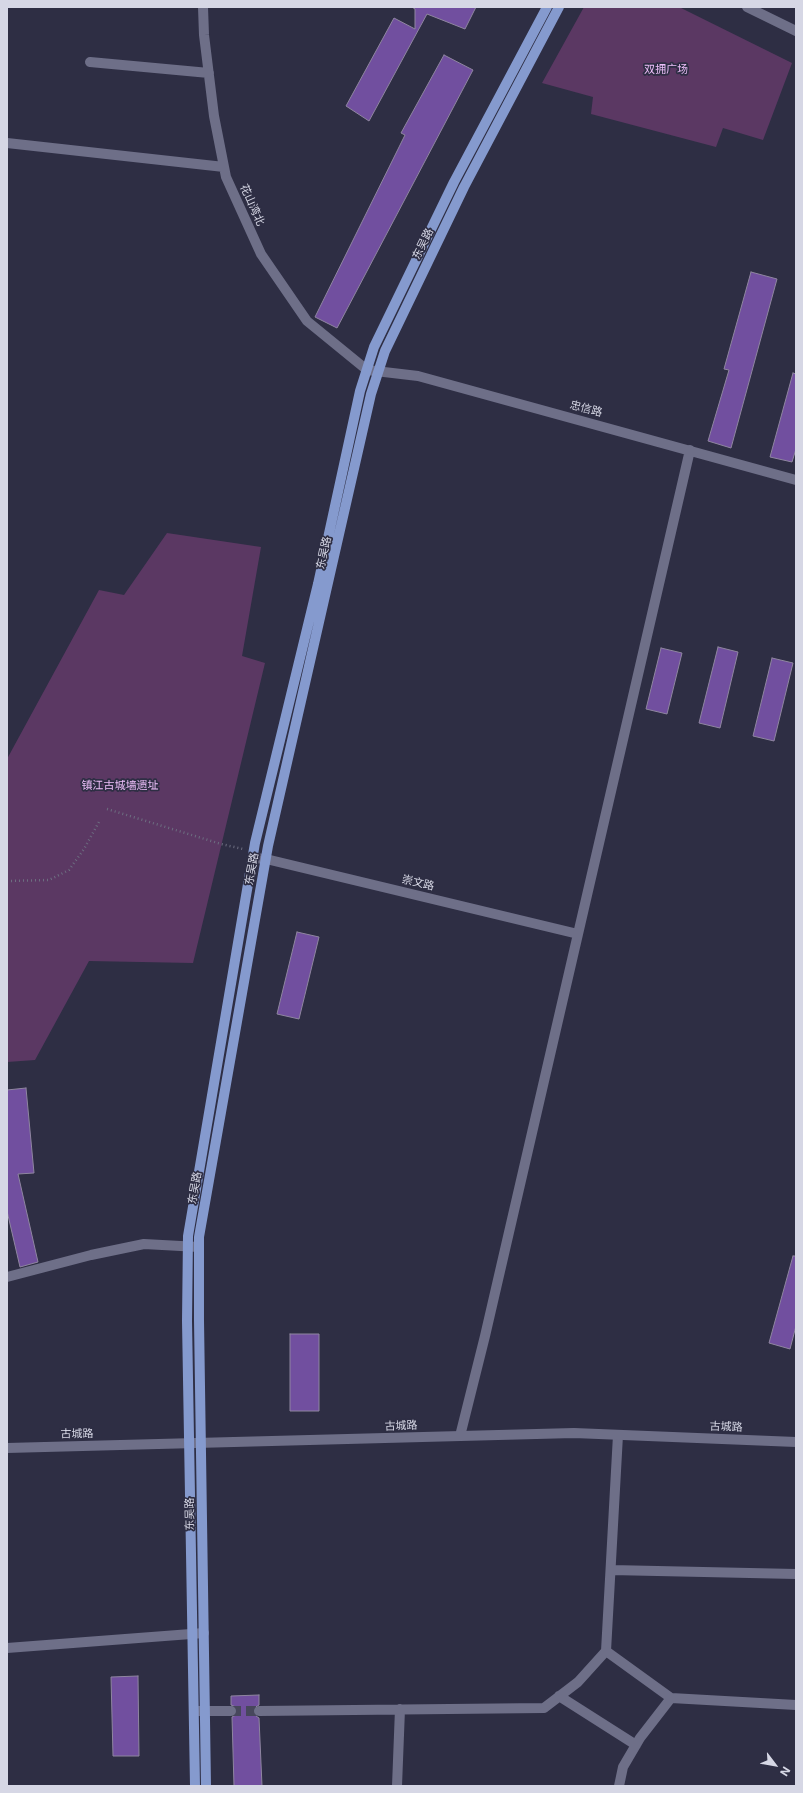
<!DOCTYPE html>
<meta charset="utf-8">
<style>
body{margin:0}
#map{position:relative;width:803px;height:1793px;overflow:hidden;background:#2e2e44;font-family:Inter,sans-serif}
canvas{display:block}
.frame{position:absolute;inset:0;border:8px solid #d6d7e5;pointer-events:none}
.north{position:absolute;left:755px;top:1745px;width:40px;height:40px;-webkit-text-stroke:3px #2e2e44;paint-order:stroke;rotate:122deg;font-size:11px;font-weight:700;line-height:16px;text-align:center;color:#d6d7e5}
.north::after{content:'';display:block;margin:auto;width:14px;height:18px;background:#d6d7e5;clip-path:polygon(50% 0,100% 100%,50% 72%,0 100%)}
</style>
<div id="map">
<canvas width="803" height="1793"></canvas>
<div class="frame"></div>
<div class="north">N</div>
</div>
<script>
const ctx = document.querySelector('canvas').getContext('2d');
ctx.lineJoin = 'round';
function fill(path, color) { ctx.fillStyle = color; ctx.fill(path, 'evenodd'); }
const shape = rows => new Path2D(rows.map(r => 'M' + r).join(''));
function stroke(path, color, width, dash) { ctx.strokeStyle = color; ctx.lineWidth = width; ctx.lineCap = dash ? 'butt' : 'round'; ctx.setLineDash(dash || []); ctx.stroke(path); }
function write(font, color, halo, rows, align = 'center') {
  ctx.font = font + ' Inter,"Noto Sans SC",sans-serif'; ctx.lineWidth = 3.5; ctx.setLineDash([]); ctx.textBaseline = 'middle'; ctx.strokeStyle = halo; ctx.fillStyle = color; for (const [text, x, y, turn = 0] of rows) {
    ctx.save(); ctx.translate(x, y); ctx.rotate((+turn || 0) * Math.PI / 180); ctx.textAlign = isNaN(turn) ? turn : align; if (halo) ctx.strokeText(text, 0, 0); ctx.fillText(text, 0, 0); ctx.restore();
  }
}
fill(shape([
 [584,7,679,7,792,63,763,140,723,128,716,147,591,114,593,97,542,83],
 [167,533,261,547,242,656,265,663,193,963,89,961,35,1060,7,1062,7,759,99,590,124,595]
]), '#5b3863');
const building = shape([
 [412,7,476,7,465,29,427,14,369,121,346,106,394,18,415,29,415,9,412,7],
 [444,55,473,70,337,328,315,317,405,135,401,133,444,55],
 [751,272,777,279,731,448,708,441,729,370,724,369,751,272],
 [793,373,796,374,796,449,792,462,770,457,793,373],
 [718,647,738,652,720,728,699,723,718,647],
 [661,648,682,653,667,714,646,709,661,648],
 [772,658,793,663,774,741,753,736,772,658],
 [297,932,319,937,299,1019,277,1014,297,932],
 [26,1088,34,1173,18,1174,38,1262,20,1267,7,1211,7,1090,26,1088],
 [793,1256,796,1256,796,1326,790,1349,769,1343,793,1256],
 [290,1334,319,1334,319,1411,290,1411,290,1334],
 [138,1676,139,1756,113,1756,111,1677,138,1676],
 [259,1695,259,1705,254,1708,253,1711,256,1716,259,1718,262,1786,234,1786,232,1717,236,1715,237,1711,236,1707,231,1705,231,1696,259,1695]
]);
fill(building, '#714f9f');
stroke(building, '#8f86a0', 1);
stroke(shape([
 [231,1711,259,1711]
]), '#47475c', 10, [10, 5]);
stroke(shape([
 [107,809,221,844,243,849],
 [7,881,49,880,69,870,84,849,100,820]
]), '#6d6e81', 2.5, [1, 3]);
stroke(shape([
 [203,7,204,35,214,116,226,177,261,254,307,321,367,370,418,376,796,480],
 [90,62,209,73],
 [7,143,224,167],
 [253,858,266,859,578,934],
 [7,1277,91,1255,144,1244,199,1247],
 [460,1436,485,1336,690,450],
 [611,1570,796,1574],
 [7,1648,204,1633],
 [606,1651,671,1698,796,1705],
 [559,1696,636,1745],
 [194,1711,231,1711],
 [259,1711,544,1708,578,1682,606,1651,618,1435],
 [397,1786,400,1709],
 [619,1786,623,1767,640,1738,671,1698]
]), '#6e6f88', 10);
stroke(shape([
 [747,7,796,31],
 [7,1448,574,1433,796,1442]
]), '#6e6f88', 10);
stroke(shape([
 [195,1786,187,1321,188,1236,255,843,318,584,360,391,374,347,454,182,547,7],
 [206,1786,199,1320,199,1237,268,846,371,394,385,351,464,187,559,7]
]), '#859ace', 10);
write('11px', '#edbef9', '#2e2e44', [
 ["双拥广场",666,70],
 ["镇江古城墙遗址",120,786]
]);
write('11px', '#d6d7e5', '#2e2e44', [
 ["花山湾北",252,205,66],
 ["东吴路",423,244,-64],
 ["忠信路",586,409,15],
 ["东吴路",324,553,-78],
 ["东吴路",252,869,-80],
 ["崇文路",418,883,13],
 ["东吴路",195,1188,-80],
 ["古城路",401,1426,-2],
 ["古城路",726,1427,2],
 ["古城路",77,1434,-1],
 ["东吴路",190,1514,-91]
]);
</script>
